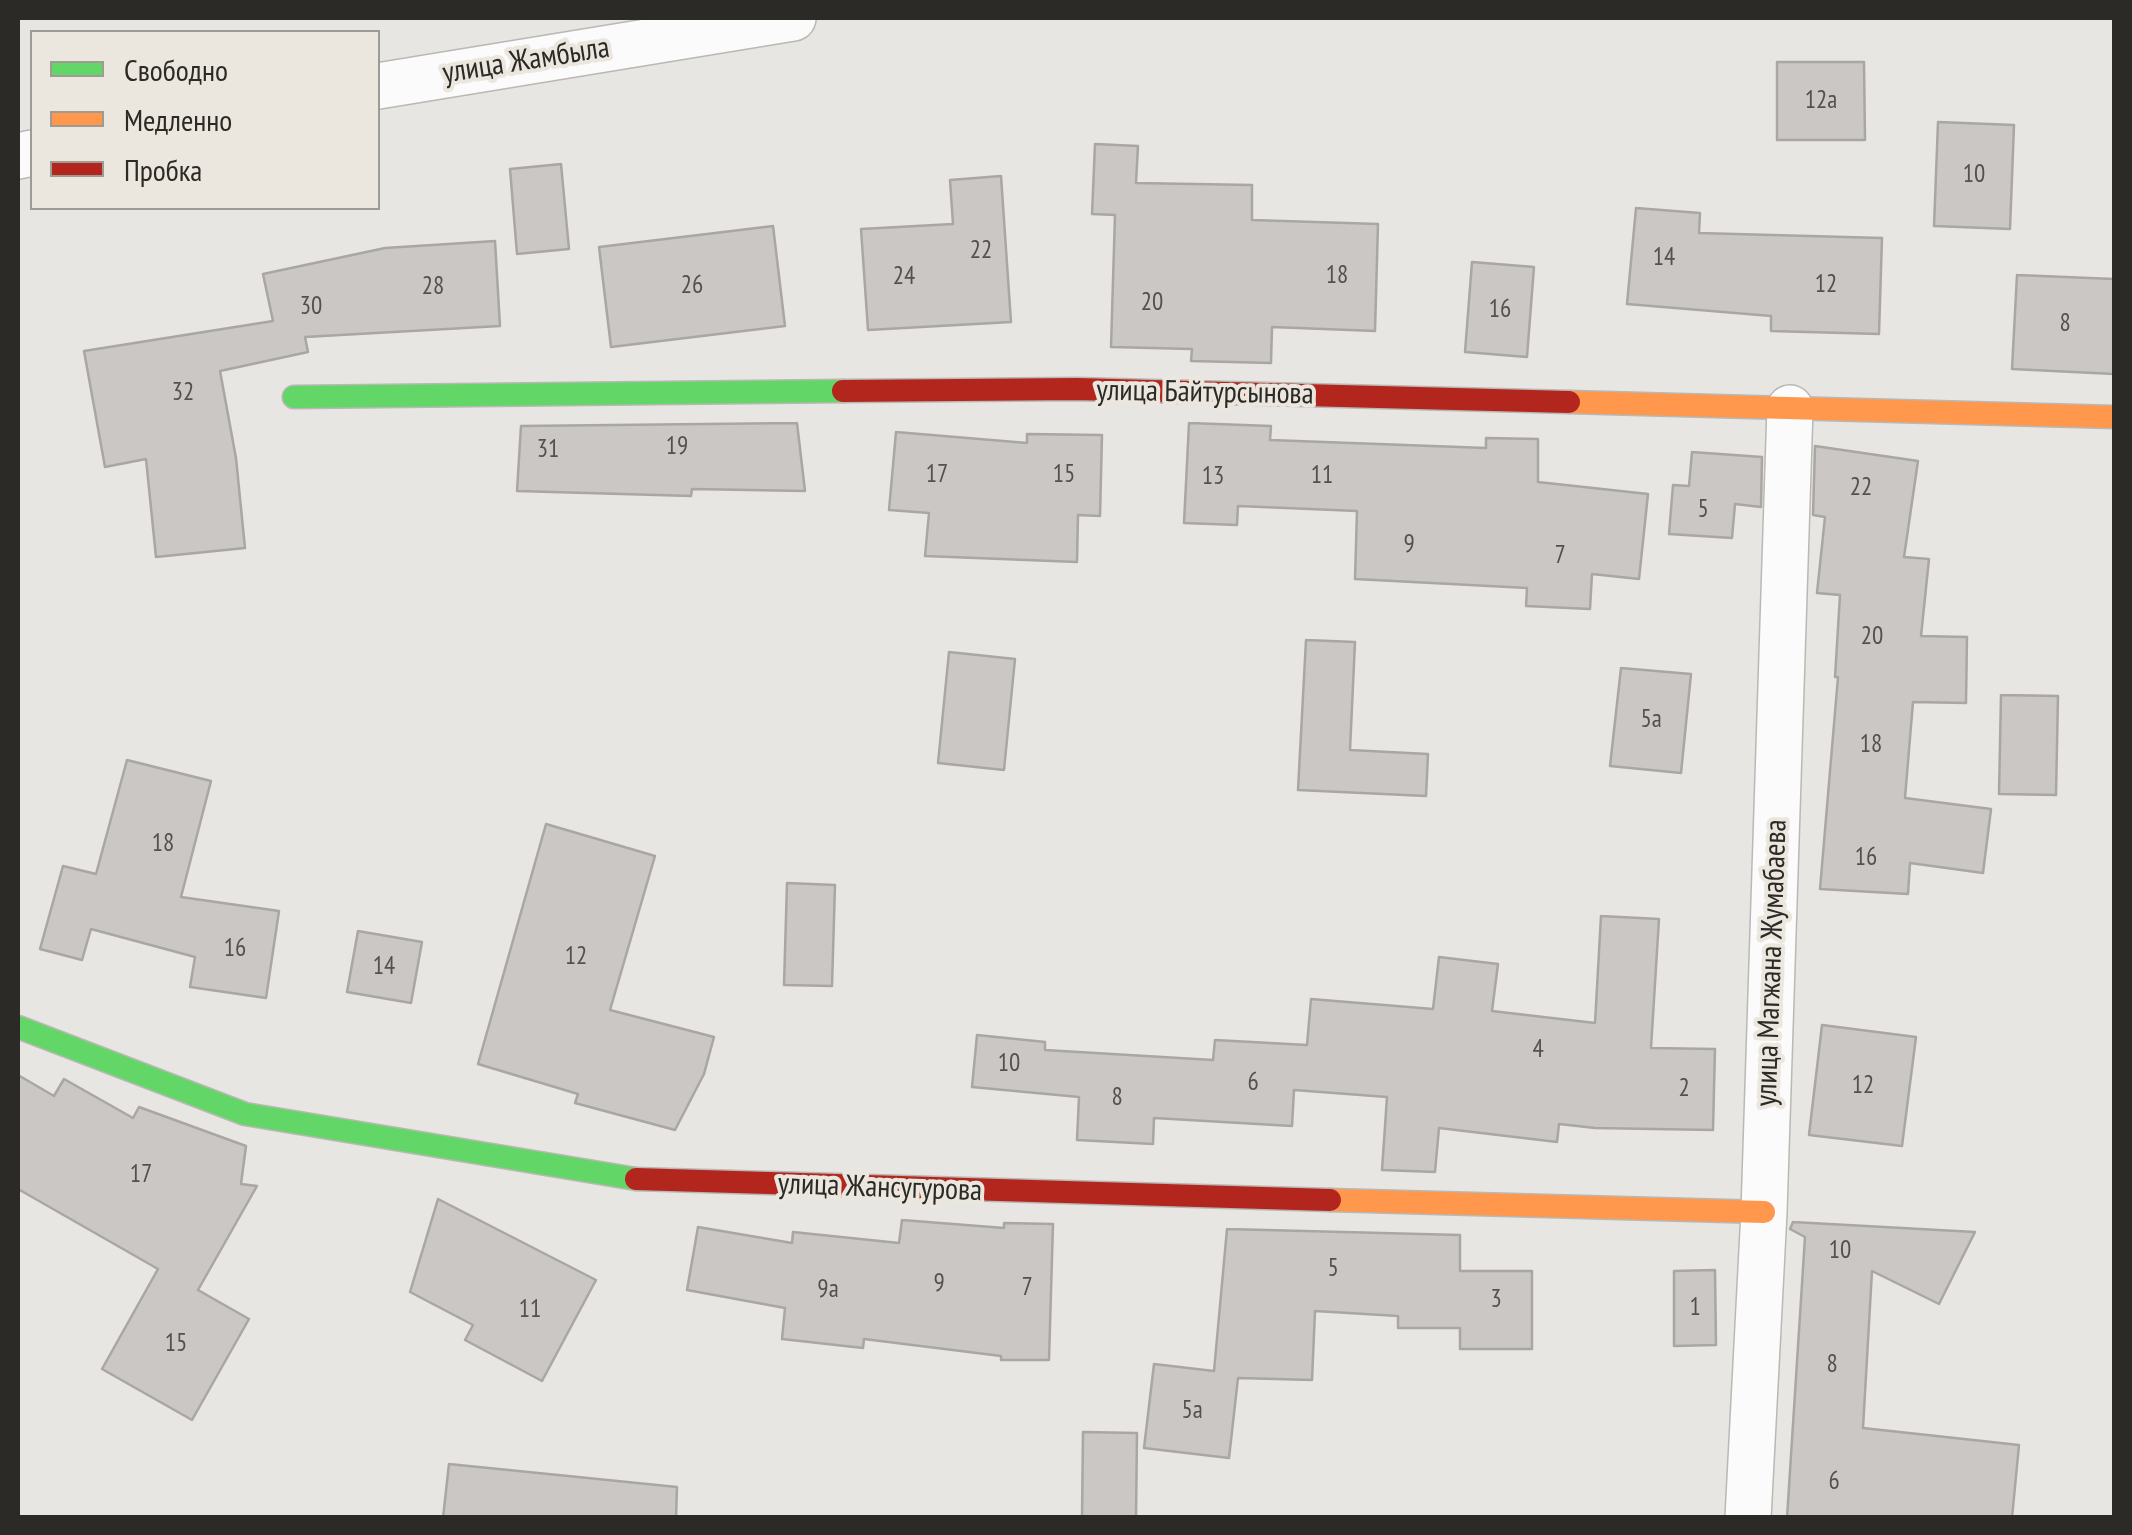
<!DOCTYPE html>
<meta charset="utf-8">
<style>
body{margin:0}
#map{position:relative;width:2132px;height:1535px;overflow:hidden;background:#e8e6e2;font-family:"PT Sans Narrow",sans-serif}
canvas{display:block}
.frame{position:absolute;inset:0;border:20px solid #2b2a26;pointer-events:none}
.legend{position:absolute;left:30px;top:30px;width:350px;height:180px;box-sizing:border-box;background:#ebe7df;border:2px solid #9e9b95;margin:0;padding:12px 18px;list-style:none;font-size:30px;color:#2b2a26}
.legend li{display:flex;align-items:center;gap:20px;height:50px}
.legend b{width:50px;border:2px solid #9e9b95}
</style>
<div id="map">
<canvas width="2132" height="1535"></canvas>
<div class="frame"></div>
<ul class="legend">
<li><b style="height:12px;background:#63d668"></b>Свободно</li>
<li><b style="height:12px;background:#ff974d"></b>Медленно</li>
<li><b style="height:12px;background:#b3261e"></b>Пробка</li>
</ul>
</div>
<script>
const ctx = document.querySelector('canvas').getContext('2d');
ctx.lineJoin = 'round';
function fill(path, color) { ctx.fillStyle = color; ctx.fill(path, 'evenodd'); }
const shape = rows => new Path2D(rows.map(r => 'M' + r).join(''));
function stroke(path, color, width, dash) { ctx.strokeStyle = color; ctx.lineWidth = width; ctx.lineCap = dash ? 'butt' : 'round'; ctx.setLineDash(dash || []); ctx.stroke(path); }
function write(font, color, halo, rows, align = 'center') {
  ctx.font = font + ' "PT Sans Narrow",sans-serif'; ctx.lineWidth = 8; ctx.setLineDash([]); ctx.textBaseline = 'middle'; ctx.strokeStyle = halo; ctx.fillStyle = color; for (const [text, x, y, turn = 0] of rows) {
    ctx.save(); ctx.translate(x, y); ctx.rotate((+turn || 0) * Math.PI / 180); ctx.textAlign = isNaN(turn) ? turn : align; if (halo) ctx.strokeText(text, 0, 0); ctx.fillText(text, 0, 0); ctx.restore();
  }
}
const building = shape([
 [1777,62,1864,62,1865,140,1777,140,1777,62],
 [1938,122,2014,125,2010,229,1934,226,1938,122],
 [1095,144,1138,146,1136,183,1252,185,1252,220,1378,224,1375,331,1272,327,1271,363,1191,361,1192,349,1111,347,1115,215,1092,214,1095,144],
 [561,164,569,249,517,254,510,169,561,164],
 [1001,176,1011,322,868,330,861,229,953,224,950,180,1001,176],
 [1636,208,1700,213,1699,233,1882,238,1879,334,1771,331,1771,316,1627,304,1636,208],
 [773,226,785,326,611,347,599,247,773,226],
 [495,241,500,326,305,337,308,352,220,371,236,458,245,548,156,557,146,459,105,467,84,351,273,321,263,274,385,248,495,241],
 [1472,262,1534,267,1527,357,1465,352,1472,262],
 [2017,275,2114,279,2114,374,2012,369,2017,275],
 [797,423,805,491,692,489,691,496,517,491,521,426,797,423],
 [1189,423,1271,426,1270,440,1486,448,1486,438,1538,439,1538,482,1648,494,1639,579,1592,574,1590,609,1526,606,1527,588,1355,579,1357,511,1238,506,1237,525,1184,523,1189,423],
 [896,432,1027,443,1027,434,1102,435,1100,516,1078,515,1077,562,925,556,929,513,889,510,896,432],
 [1815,446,1918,461,1904,557,1929,559,1921,636,1967,637,1966,703,1913,702,1905,798,1991,809,1983,873,1910,863,1908,894,1820,889,1838,677,1835,677,1840,595,1817,593,1825,517,1813,515,1815,446],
 [1692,452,1762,457,1761,507,1735,504,1732,538,1669,534,1673,485,1689,486,1692,452],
 [1306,640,1355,642,1350,750,1428,754,1426,796,1298,790,1306,640],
 [949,652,1015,659,1004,770,938,763,949,652],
 [1621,668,1691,674,1681,773,1610,766,1621,668],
 [2001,695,2058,696,2056,795,1999,794,2001,695],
 [127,760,211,781,181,897,279,911,266,998,190,987,195,957,91,929,82,960,40,949,63,866,96,874,127,760],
 [546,824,655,856,610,1010,714,1037,704,1074,675,1130,575,1103,578,1094,478,1064,546,824],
 [787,883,835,885,832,986,784,985,787,883],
 [1601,916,1659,919,1651,1048,1715,1049,1713,1130,1595,1128,1559,1124,1557,1142,1439,1128,1435,1172,1382,1170,1387,1097,1294,1090,1292,1126,1154,1118,1153,1144,1077,1140,1079,1097,972,1087,977,1035,1045,1042,1045,1050,1213,1060,1215,1040,1307,1045,1311,999,1433,1009,1439,957,1498,964,1492,1011,1595,1023,1601,916],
 [358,931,422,942,411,1003,347,992,358,931],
 [1822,1025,1916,1037,1902,1146,1809,1135,1822,1025],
 [18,1075,54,1096,64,1079,133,1118,139,1107,246,1146,241,1184,257,1186,198,1290,249,1319,192,1420,102,1369,158,1269,18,1189,18,1075],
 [438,1199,596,1280,542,1381,465,1340,473,1325,410,1292,438,1199],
 [902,1220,1004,1228,1004,1223,1053,1224,1049,1360,1001,1360,1001,1356,864,1339,863,1348,782,1339,785,1308,687,1290,698,1227,792,1243,793,1232,899,1243,902,1220],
 [1793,1222,1975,1232,1939,1304,1872,1271,1863,1428,2019,1445,2012,1518,1787,1518,1805,1237,1790,1229,1793,1222],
 [1227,1229,1460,1235,1460,1271,1532,1271,1532,1349,1460,1349,1460,1328,1398,1328,1398,1316,1315,1311,1312,1380,1238,1378,1229,1458,1144,1448,1154,1364,1214,1371,1227,1229],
 [1715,1270,1716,1345,1674,1346,1674,1271,1715,1270],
 [1083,1432,1137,1433,1136,1518,1082,1518,1083,1432],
 [449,1464,677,1487,676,1518,443,1518,449,1464]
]);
fill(building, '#cac7c5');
stroke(building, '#a9a6a3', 2.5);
const street = shape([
 [378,86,793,18],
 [18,156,32,153],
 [1748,1518,1764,1212,1790,408]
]);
const fast = shape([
 [294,397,843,391],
 [18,1027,245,1114,636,1179]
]);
const slow = shape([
 [1569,402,2114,417],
 [1330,1200,1764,1212]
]);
const jam = shape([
 [843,391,1076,389,1569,402],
 [636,1179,1330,1200]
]);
stroke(street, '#b9b8b4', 48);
stroke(fast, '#b9b8b4', 25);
stroke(slow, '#b9b8b4', 25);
stroke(jam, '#b9b8b4', 25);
stroke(street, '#fcfbfb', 45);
stroke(fast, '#63d668', 22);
stroke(slow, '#ff974d', 22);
stroke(jam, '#b3261e', 22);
write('25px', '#53514e', null, [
 ["12а",1821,101],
 ["10",1974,175],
 ["22",981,251],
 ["14",1664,258],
 ["18",1337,276],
 ["24",904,277],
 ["12",1826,285],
 ["26",692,286],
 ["28",433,287],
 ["20",1152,303],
 ["30",311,307],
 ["16",1500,310],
 ["8",2065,324],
 ["32",183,393],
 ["19",677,447],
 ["31",548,450],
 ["17",937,475],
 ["15",1064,475],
 ["11",1322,476],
 ["13",1213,477],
 ["22",1861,488],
 ["5",1703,510],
 ["9",1409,545],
 ["7",1560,556],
 ["20",1872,637],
 ["5а",1651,720],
 ["18",1871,745],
 ["18",163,844],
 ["16",1866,858],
 ["16",235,949],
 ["12",576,957],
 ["14",384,967],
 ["4",1538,1050],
 ["10",1009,1064],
 ["6",1253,1083],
 ["12",1863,1086],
 ["2",1684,1089],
 ["8",1117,1098],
 ["17",141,1175],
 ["10",1840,1251],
 ["5",1333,1269],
 ["9",939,1284],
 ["7",1027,1288],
 ["9а",828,1290],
 ["3",1496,1300],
 ["1",1695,1308],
 ["11",530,1310],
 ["15",176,1344],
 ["8",1832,1365],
 ["5а",1192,1411],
 ["6",1834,1482]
]);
write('30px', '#2b2a26', '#ebe7df', [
 ["улица Жамбыла",526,61,-9],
 ["улица Байтурсынова",1205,393,1],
 ["улица Магжана Жумабаева",1772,963,-88],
 ["улица Жансугурова",880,1188,2]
]);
</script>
